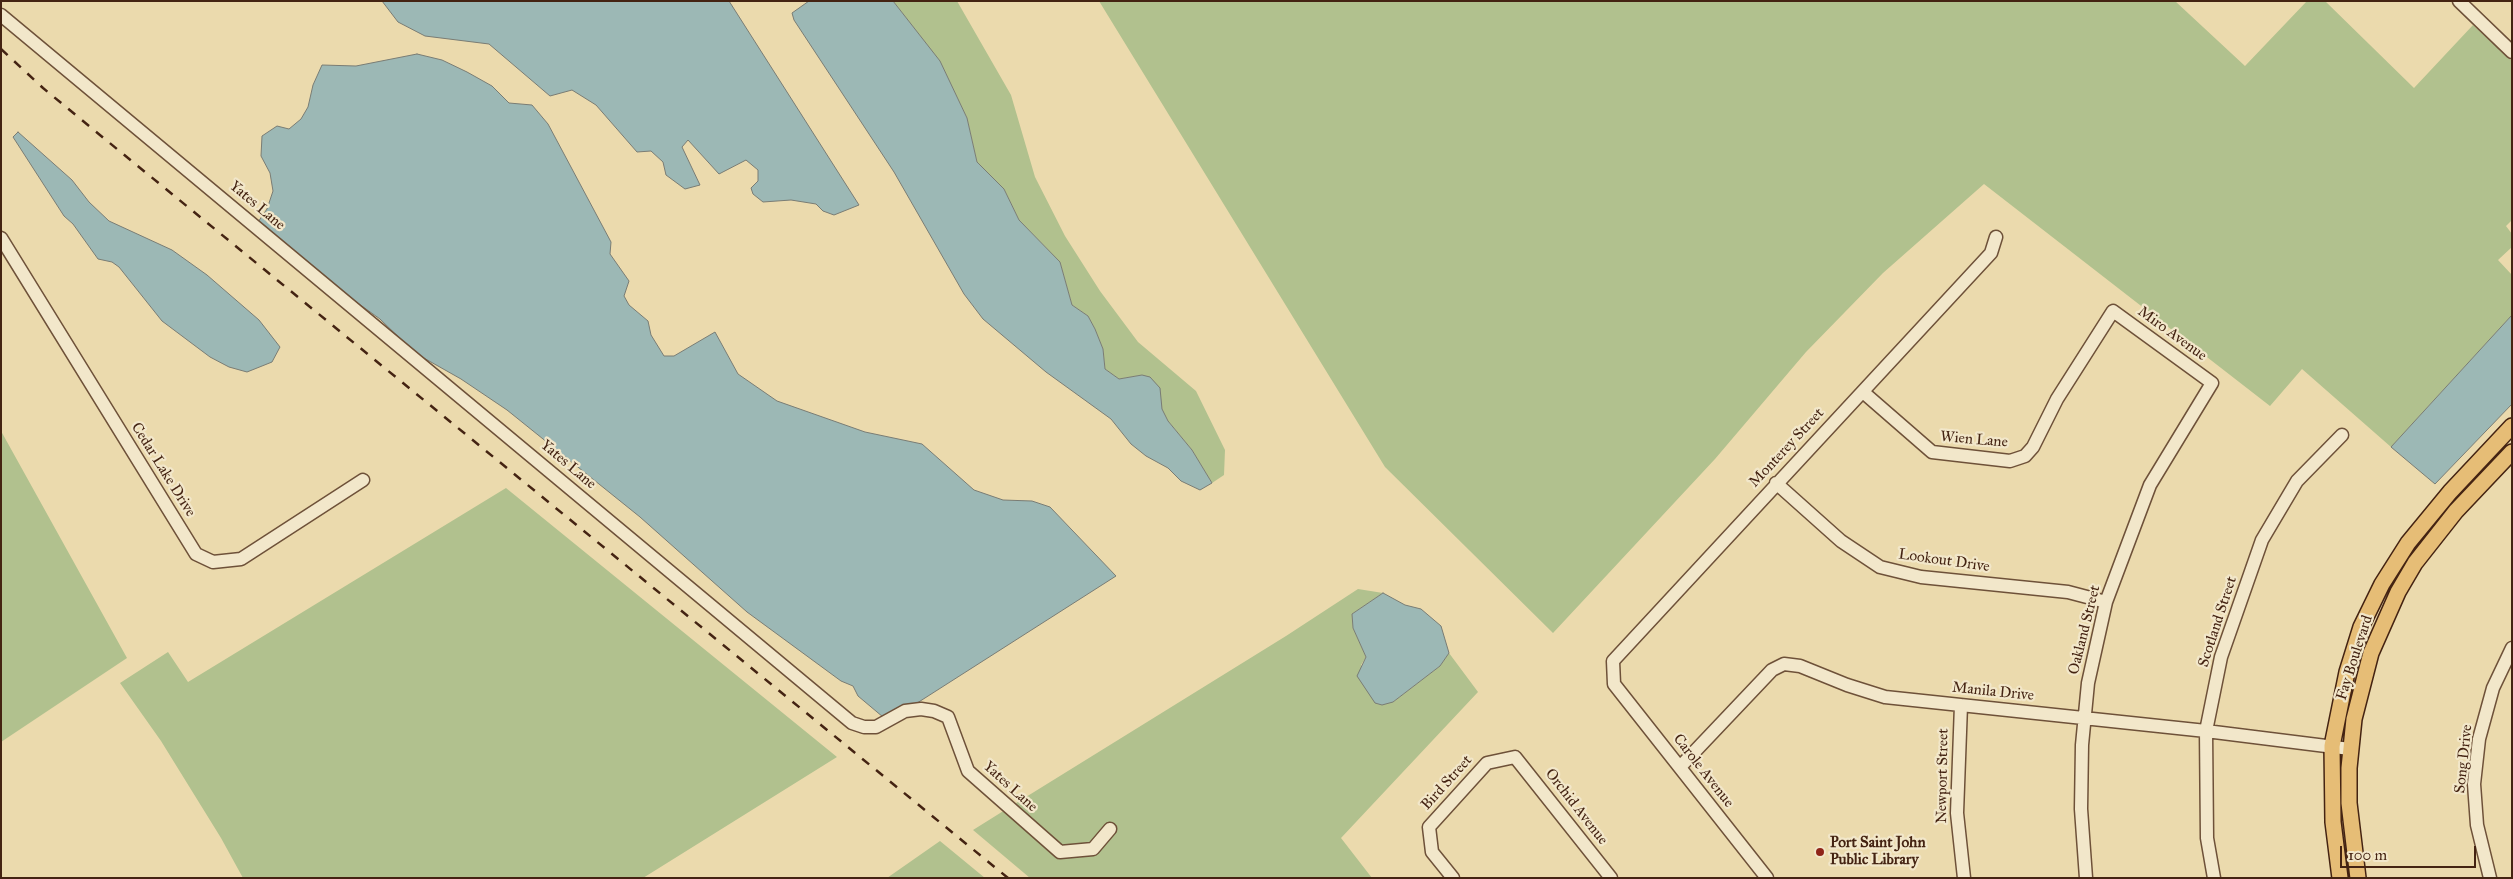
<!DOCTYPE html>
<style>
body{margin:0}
#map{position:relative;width:2513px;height:879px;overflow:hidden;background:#ebdaad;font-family:"IM FELL Great Primer",serif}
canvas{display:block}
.frame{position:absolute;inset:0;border:2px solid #442312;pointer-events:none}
.scale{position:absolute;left:2340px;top:846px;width:136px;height:22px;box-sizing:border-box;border:2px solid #442312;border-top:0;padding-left:6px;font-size:15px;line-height:18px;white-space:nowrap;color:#442312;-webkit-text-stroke:4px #f2e7ca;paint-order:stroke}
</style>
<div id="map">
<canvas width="2513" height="879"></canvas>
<div class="frame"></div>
<div class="scale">100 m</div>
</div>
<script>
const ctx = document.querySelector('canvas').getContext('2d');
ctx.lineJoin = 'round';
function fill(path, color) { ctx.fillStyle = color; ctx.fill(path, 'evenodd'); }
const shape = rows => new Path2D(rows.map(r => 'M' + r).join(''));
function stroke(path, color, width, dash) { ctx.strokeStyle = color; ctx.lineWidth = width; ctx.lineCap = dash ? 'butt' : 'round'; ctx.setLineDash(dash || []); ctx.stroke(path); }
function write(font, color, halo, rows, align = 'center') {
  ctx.font = font + ' "IM FELL Great Primer",serif'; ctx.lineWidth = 4.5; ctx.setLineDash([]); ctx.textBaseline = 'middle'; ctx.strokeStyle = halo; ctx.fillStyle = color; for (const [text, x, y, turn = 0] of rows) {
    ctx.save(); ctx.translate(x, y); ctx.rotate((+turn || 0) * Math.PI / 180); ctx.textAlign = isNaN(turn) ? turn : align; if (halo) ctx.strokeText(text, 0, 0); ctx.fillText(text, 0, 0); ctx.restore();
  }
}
fill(shape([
 [893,1,957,1,1011,95,1035,177,1065,236,1100,291,1138,342,1196,391,1225,450,1224,475,1212,483,1192,450,1168,421,1142,375,1119,379,1105,369,1103,349,1095,329,1088,316,1072,305,1060,262,1019,220,1004,189,977,162,967,118,940,62],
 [1099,1,2175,1,2245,66,2307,1,2325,1,2414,88,2473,25,2512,61,2512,220,2506,226,2512,234,2512,247,2498,260,2512,275,2512,315,2391,447,2302,369,2270,406,1984,184,1883,273,1806,352,1715,459,1553,633,1385,467],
 [1,431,127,658,1,742],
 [506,488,837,757,643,878,243,878,221,838,161,741,120,683,168,652,188,682],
 [1358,589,1383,593,1352,614,1353,628,1366,657,1361,665,1393,702,1440,666,1449,653,1478,692,1341,838,1372,878,1030,878,973,830,1005,810,1057,856,1097,853,1117,830,1110,822,1091,844,1061,847,1013,805,1286,636],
 [940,841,985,878,887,878]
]), '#b1c18e');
const water = shape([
 [382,1,729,1,859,205,834,215,823,211,816,204,791,200,763,202,753,194,751,188,758,181,758,170,746,160,719,174,688,140,682,147,700,185,685,189,666,175,663,162,651,151,637,152,596,105,572,90,550,96,489,44,425,36,398,22,382,1],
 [809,1,893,1,940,61,967,118,977,162,1004,189,1019,220,1060,262,1072,305,1088,316,1095,329,1103,349,1105,369,1119,379,1142,375,1150,377,1160,388,1162,409,1168,421,1192,450,1212,483,1200,490,1181,481,1168,468,1146,456,1131,444,1111,419,1046,372,983,319,964,294,894,172,794,20,792,13,809,1],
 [417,54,442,60,467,72,492,86,509,103,532,105,548,124,611,242,610,254,629,281,624,296,629,305,648,321,651,335,664,356,674,356,715,332,738,374,777,401,865,432,922,444,974,490,1003,500,1032,501,1050,507,1116,576,914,705,883,717,858,696,853,686,841,681,747,612,640,517,507,410,461,379,415,353,380,319,345,294,258,222,267,209,273,191,270,173,261,156,262,136,277,126,289,129,301,119,308,107,313,85,322,65,356,66,417,54],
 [18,132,72,180,89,202,109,221,172,250,207,275,259,320,280,347,272,362,247,372,229,367,210,357,162,321,119,267,112,262,98,259,73,224,64,216,13,137,18,132],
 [2512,315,2512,404,2435,484,2391,447,2512,315],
 [1383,593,1405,605,1421,609,1441,626,1449,653,1440,666,1393,702,1382,705,1375,703,1357,676,1366,657,1353,628,1352,614,1383,593]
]);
fill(water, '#9cb8b5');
stroke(water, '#797c74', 1);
const minor = shape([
 [2459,1,2512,52],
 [1,15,852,723,864,727,876,727,905,711,921,709,934,711,948,717,968,771,1060,852,1093,849,1110,829],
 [1,238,196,554,213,562,241,559,363,480],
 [1863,392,1932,452,2010,461,2025,456,2033,447,2057,399,2113,311,2212,383,2150,485,2106,602,2088,683,2082,745,2081,809,2086,878],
 [1776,483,1841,541,1880,567,1921,577,2068,592,2106,602],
 [1961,705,1957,813,1964,878],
 [1680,767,1772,670,1784,664,1800,666,1847,685,1885,697,2206,731,2350,749],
 [1453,878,1432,852,1429,827,1487,763,1515,757,1611,878],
 [1767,878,1614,684,1613,661,1991,253,1996,237],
 [2214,878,2207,838,2206,731,2221,657,2262,540,2297,481,2342,435],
 [2490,878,2477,825,2474,784,2479,739,2493,688,2512,648]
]);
const major = shape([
 [2340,878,2333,822,2332,746,2347,672,2361,627,2382,584,2408,543,2450,492,2512,426],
 [2358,878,2349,803,2349,768,2354,719,2371,653,2398,592,2415,563,2456,511,2512,452]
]);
stroke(minor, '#6e5139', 15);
stroke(major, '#442312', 18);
stroke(minor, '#f2e7ca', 12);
stroke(major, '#e6bd76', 15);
stroke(shape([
 [1,49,43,88,117,149,1008,878]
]), '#442312', 2.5, [9, 9]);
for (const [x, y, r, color] of [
 [1820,852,5,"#8f2418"]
]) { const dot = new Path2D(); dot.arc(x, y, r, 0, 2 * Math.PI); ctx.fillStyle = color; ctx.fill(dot); stroke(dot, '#f2e7ca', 2); }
write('15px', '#442312', '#f2e7ca', [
 ["Yates Lane",257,206,40],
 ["Miro Avenue",2172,334,36],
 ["Wien Lane",1974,440,5],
 ["Monterey Street",1787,448,-47],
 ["Yates Lane",568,465,40],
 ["Cedar Lake Drive",163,470,58],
 ["Lookout Drive",1944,561,8],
 ["Scotland Street",2218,622,-72],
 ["Oakland Street",2085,630,-76],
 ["Fay Boulevard",2355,658,-72],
 ["Manila Drive",1993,692,6],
 ["Song Drive",2464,759,-84],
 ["Carole Avenue",1703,771,52],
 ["Newport Street",1943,776,-89],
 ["Bird Street",1447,783,-48],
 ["Yates Lane",1010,787,42],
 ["Orchid Avenue",1576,807,52]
]);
write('bold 15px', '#442312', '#f2e7ca', [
 ["Port Saint John",1830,843],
 ["Public Library",1830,860]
], 'left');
</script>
